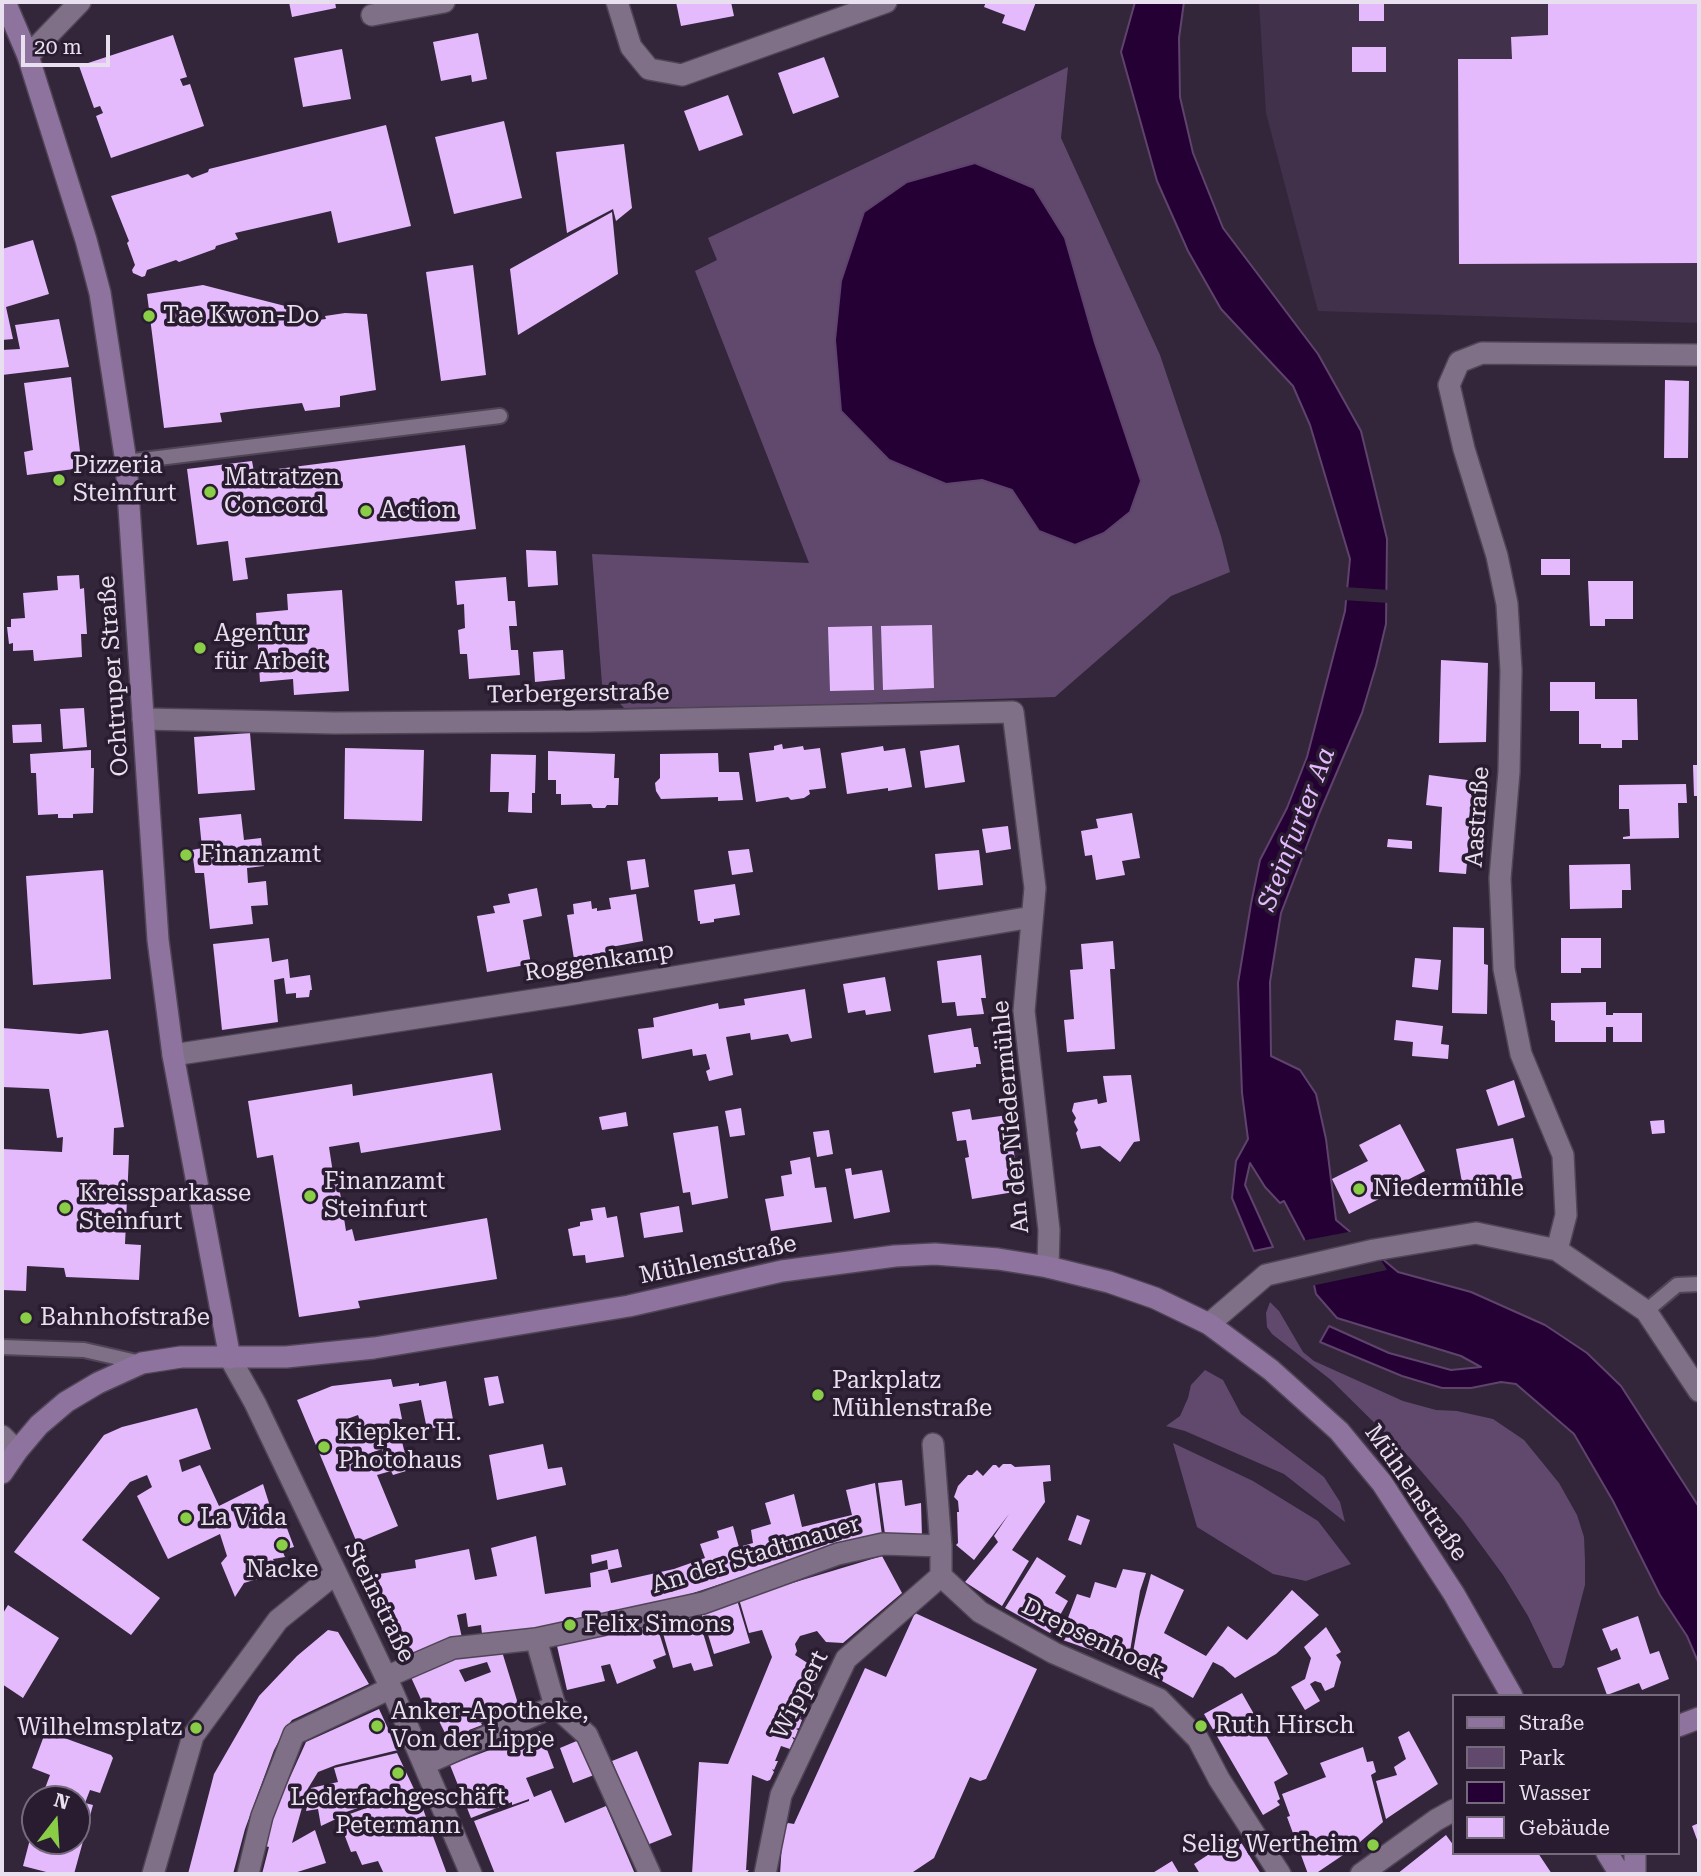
<!DOCTYPE html>
<meta charset="utf-8">
<style>
body{margin:0}
#map{position:relative;width:1701px;height:1876px;overflow:hidden;background:#33263b;font-family:"Roboto Serif",serif}
canvas{display:block}
.frame{position:absolute;inset:0;border:4px solid #e8e0ee;pointer-events:none}
.legend{position:absolute;left:1452px;top:1694px;width:228px;height:161px;box-sizing:border-box;background:#291c30;border:2px solid #756a7c;margin:0;padding:9px 12px;list-style:none;font-size:21px;color:#e8e0ee}
.legend li{display:flex;align-items:center;gap:14px;height:35px}
.legend b{width:35px;border:2px solid #756a7c}
.north{position:absolute;left:21px;top:1785px;width:70px;height:70px;box-sizing:border-box;background:#291c30;border:2px solid #756a7c;border-radius:50%;rotate:17deg;font-size:19px;font-weight:700;line-height:28px;text-align:center;color:#e8e0ee}
.north::after{content:'';display:block;margin:auto;width:24px;height:32px;background:#8ace48;clip-path:polygon(50% 0,100% 100%,50% 72%,0 100%)}
.scale{position:absolute;left:21px;top:35px;width:89px;height:32px;box-sizing:border-box;border:4px solid #e8e0ee;border-top:0;padding-left:9px;font-size:21px;line-height:24px;white-space:nowrap;color:#e8e0ee;-webkit-text-stroke:5px #291c30;paint-order:stroke}
</style>
<div id="map">
<canvas width="1701" height="1876"></canvas>
<div class="frame"></div>
<ul class="legend">
<li><b style="height:9px;background:#8e739e"></b>Straße</li>
<li><b style="height:19px;background:#60496d"></b>Park</li>
<li><b style="height:19px;background:#240035"></b>Wasser</li>
<li><b style="height:19px;background:#e4bafd"></b>Gebäude</li>
</ul>
<div class="north">N</div>
<div class="scale">20 m</div>
</div>
<script>
const ctx = document.querySelector('canvas').getContext('2d');
ctx.lineJoin = 'round';
function fill(path, color) { ctx.fillStyle = color; ctx.fill(path, 'evenodd'); }
const shape = rows => new Path2D(rows.map(r => 'M' + r).join(''));
function stroke(path, color, width, dash) { ctx.strokeStyle = color; ctx.lineWidth = width; ctx.lineCap = dash ? 'butt' : 'round'; ctx.setLineDash(dash || []); ctx.stroke(path); }
function write(font, color, halo, rows, align = 'center') {
  ctx.font = font + ' "Roboto Serif",serif'; ctx.lineWidth = 7; ctx.setLineDash([]); ctx.textBaseline = 'middle'; ctx.strokeStyle = halo; ctx.fillStyle = color; for (const [text, x, y, turn = 0] of rows) {
    ctx.save(); ctx.translate(x, y); ctx.rotate((+turn || 0) * Math.PI / 180); ctx.textAlign = isNaN(turn) ? turn : align; if (halo) ctx.strokeText(text, 0, 0); ctx.fillText(text, 0, 0); ctx.restore();
  }
}
fill(shape([
 [1259,2,1699,2,1699,323,1318,311,1266,113]
]), '#41314b');
fill(shape([
 [1068,67,1061,138,1160,355,1221,536,1230,572,1171,596,1055,697,775,706,624,708,602,684,592,554,809,563,695,271,717,260,708,238],
 [1270,1302,1279,1311,1303,1352,1314,1361,1403,1401,1436,1410,1457,1411,1493,1419,1524,1440,1559,1483,1577,1515,1584,1537,1585,1560,1585,1585,1564,1665,1561,1668,1553,1668,1528,1616,1503,1575,1462,1519,1410,1458,1331,1380,1272,1334,1267,1327,1266,1313],
 [1205,1370,1223,1380,1241,1414,1324,1477,1340,1502,1345,1522,1284,1474,1185,1431,1166,1426,1180,1416,1188,1398,1191,1385],
 [1173,1443,1253,1481,1318,1521,1351,1564,1306,1581,1273,1574,1197,1527]
]), '#60496d');
const water = shape([
 [1135,2,1184,2,1179,38,1180,97,1193,153,1223,228,1318,354,1361,431,1387,539,1386,624,1376,666,1362,713,1319,814,1281,913,1270,982,1271,1056,1300,1070,1316,1094,1326,1139,1336,1220,1398,1272,1471,1292,1545,1325,1587,1353,1621,1386,1699,1507,1699,1664,1687,1636,1660,1595,1613,1501,1574,1434,1516,1384,1501,1382,1471,1388,1442,1388,1402,1376,1320,1342,1329,1326,1389,1353,1451,1370,1481,1367,1461,1356,1337,1318,1316,1294,1304,1239,1284,1201,1280,1203,1265,1187,1250,1163,1245,1185,1273,1247,1254,1251,1232,1198,1236,1161,1248,1139,1242,1093,1238,983,1251,904,1260,860,1287,808,1307,757,1345,611,1350,559,1310,425,1293,386,1221,309,1188,251,1157,181,1121,52,1135,2],
 [975,163,1034,188,1065,238,1095,343,1141,481,1130,512,1104,533,1075,545,1039,531,1012,490,982,480,946,484,889,460,841,411,835,340,841,281,864,212,907,182,975,163]
]);
fill(water, '#240035');
stroke(water, '#5f436c', 2);
fill(shape([
 [1344,587,1390,590,1389,603,1343,600],
 [1354,1231,1372,1245,1387,1270,1311,1286,1301,1241]
]), '#33263b');
fill(shape([
 [289,2,335,2,336,8,292,17],
 [676,2,731,2,734,16,681,26],
 [986,2,1036,2,1025,31,1002,23,1005,15,984,7],
 [1359,2,1384,2,1384,21,1359,21],
 [1548,2,1699,2,1699,263,1459,264,1458,59,1512,59,1511,37,1548,35],
 [478,33,487,79,472,82,471,75,441,81,433,42],
 [173,35,187,77,180,79,183,86,190,84,204,126,111,158,96,116,103,113,100,106,94,108,79,66],
 [1352,47,1386,47,1386,72,1352,72],
 [342,49,351,99,303,107,294,58],
 [824,57,839,97,793,114,778,73],
 [728,95,743,135,699,151,684,111],
 [504,121,522,198,454,214,435,137],
 [386,125,411,226,338,243,331,211,235,233,238,239,216,246,215,249,179,262,176,260,147,270,145,276,142,277,133,273,132,270,135,265,127,243,129,241,111,196,188,174,192,178,208,172,209,169],
 [624,144,632,208,616,221,613,209,567,233,556,152],
 [612,212,618,274,518,335,510,269],
 [33,240,49,294,6,307,13,339,2,340,2,249],
 [473,265,486,375,441,381,426,272],
 [203,285,293,308,295,323,326,319,325,316,345,313,367,314,376,390,340,396,340,407,305,411,302,403,250,409,220,413,222,422,164,428,147,294],
 [59,319,69,367,2,375,2,350,20,349,15,325],
 [71,377,82,468,27,475,24,452,33,450,24,383],
 [1665,380,1689,381,1688,458,1664,458],
 [465,445,476,529,245,558,248,579,233,581,228,541,197,545,187,469,252,461,254,472],
 [526,550,556,551,558,585,528,587],
 [1541,559,1570,559,1570,575,1541,575],
 [79,575,80,589,84,588,87,634,81,634,82,657,34,661,33,650,13,651,13,643,9,644,7,627,11,627,11,619,25,618,23,593,58,590,57,576],
 [506,577,508,601,515,601,517,626,509,626,511,650,518,650,520,675,469,679,467,654,460,654,458,630,465,628,464,604,457,605,455,581],
 [1588,581,1633,581,1633,619,1605,619,1605,626,1590,626],
 [342,590,349,691,294,695,293,679,260,682,256,613,288,610,287,594],
 [932,625,934,688,883,690,881,626],
 [872,626,874,690,830,691,828,627],
 [563,650,565,679,535,682,533,652],
 [1441,660,1488,663,1486,742,1439,743],
 [1550,682,1595,682,1595,699,1637,699,1638,740,1622,740,1622,748,1601,748,1601,744,1579,744,1579,711,1550,711],
 [84,708,87,747,63,749,60,709],
 [41,724,42,742,13,743,12,725],
 [250,733,255,790,198,794,194,737],
 [782,744,783,749,803,746,804,750,820,748,826,788,809,790,810,794,804,798,791,800,788,797,756,802,749,753,774,750,774,746],
 [959,745,965,782,925,788,920,751],
 [883,746,884,751,905,748,912,787,888,791,888,788,847,794,841,753],
 [345,748,424,750,422,821,344,819],
 [91,750,91,768,94,768,93,813,73,814,73,818,58,818,58,814,38,815,36,773,31,773,30,754],
 [548,751,615,754,614,778,619,778,618,805,607,805,605,808,593,808,591,804,561,805,561,794,556,794,556,780,548,780],
 [718,753,719,772,739,772,743,800,718,801,718,797,661,799,656,791,655,783,660,778,660,754],
 [491,754,536,755,535,793,532,793,532,813,508,812,509,792,490,792],
 [1693,765,1699,765,1699,796,1694,796],
 [1429,775,1483,782,1478,840,1469,840,1466,874,1439,872,1442,807,1426,805],
 [1686,784,1687,803,1678,803,1679,838,1623,839,1623,837,1630,836,1629,809,1619,809,1619,785],
 [1132,813,1140,858,1122,861,1125,875,1096,880,1092,855,1085,856,1081,831,1098,828,1096,819],
 [241,814,244,840,261,838,264,866,247,868,248,883,266,881,268,905,251,906,253,924,210,929,204,873,195,873,192,850,202,848,199,818],
 [1008,826,1011,849,986,853,982,829],
 [1388,839,1412,841,1412,849,1387,847],
 [749,849,753,872,732,875,728,851],
 [979,850,983,885,938,890,935,854],
 [645,859,649,887,631,890,627,861],
 [1630,864,1631,890,1622,890,1622,908,1570,909,1569,865],
 [103,870,111,979,33,985,26,876],
 [735,884,740,915,714,919,714,922,700,924,700,921,698,921,694,890],
 [537,888,542,916,523,920,531,964,487,972,477,916,495,913,493,906,510,903,508,894],
 [636,894,643,941,611,947,612,953,591,956,585,961,574,959,567,915,574,914,573,904,591,901,592,909,597,908,597,911,611,909,609,898],
 [1453,927,1484,928,1484,964,1488,965,1487,1014,1452,1013],
 [269,938,272,962,288,959,290,978,310,975,312,990,310,990,309,997,296,998,296,993,286,994,284,978,274,980,278,1022,222,1030,213,944],
 [1561,938,1601,938,1601,968,1581,968,1581,973,1561,973],
 [1113,941,1115,969,1110,969,1115,1049,1067,1052,1064,1020,1074,1019,1070,970,1083,969,1081,944],
 [981,955,986,998,981,998,984,1014,957,1016,955,1002,942,1003,937,961],
 [1415,958,1441,960,1438,990,1412,987],
 [885,977,891,1011,866,1015,865,1010,848,1013,843,984],
 [805,989,812,1038,791,1042,788,1034,751,1040,750,1033,726,1037,733,1075,709,1081,706,1071,710,1069,706,1054,693,1056,692,1049,642,1059,638,1029,654,1027,653,1018,718,1003,719,1009,745,1005,744,999],
 [1606,1002,1606,1015,1613,1015,1613,1013,1642,1013,1642,1042,1613,1042,1613,1027,1606,1027,1606,1042,1555,1042,1555,1021,1551,1020,1551,1003],
 [1396,1020,1443,1026,1441,1044,1449,1045,1448,1059,1412,1056,1413,1042,1394,1040],
 [2,1028,80,1034,108,1030,124,1127,114,1128,113,1155,129,1155,125,1244,141,1245,139,1280,66,1277,64,1268,27,1266,26,1291,2,1290,2,1149,62,1152,63,1137,57,1138,49,1089,2,1087],
 [971,1028,974,1047,978,1047,981,1064,976,1064,976,1067,934,1073,928,1035],
 [492,1073,501,1130,361,1153,359,1142,329,1147,333,1173,337,1173,346,1231,352,1229,355,1241,487,1218,497,1279,358,1301,360,1308,299,1317,273,1155,257,1158,248,1101,352,1084,353,1096],
 [1131,1075,1140,1141,1134,1142,1120,1162,1100,1146,1081,1149,1076,1133,1078,1130,1074,1122,1076,1118,1072,1111,1074,1103,1097,1099,1098,1104,1107,1102,1103,1076],
 [1514,1080,1525,1117,1498,1126,1486,1090],
 [741,1108,745,1135,730,1137,725,1111],
 [970,1109,972,1120,1008,1115,1020,1191,972,1199,965,1158,969,1157,966,1140,957,1141,952,1112],
 [626,1112,628,1126,602,1130,599,1117],
 [1664,1120,1665,1133,1652,1134,1650,1121],
 [1400,1124,1425,1171,1392,1188,1387,1178,1378,1183,1385,1196,1349,1214,1332,1179,1368,1161,1359,1145],
 [718,1126,728,1198,692,1205,690,1192,683,1193,673,1133],
 [829,1130,833,1154,817,1157,813,1132],
 [1513,1138,1522,1178,1463,1188,1456,1149],
 [810,1157,815,1188,826,1187,832,1222,771,1231,765,1199,784,1196,781,1176,792,1174,790,1161],
 [851,1168,852,1175,882,1170,890,1212,854,1219,845,1169],
 [679,1206,683,1232,644,1238,640,1213],
 [605,1207,607,1218,617,1216,624,1257,586,1263,585,1255,573,1256,568,1229,580,1226,580,1222,593,1220,591,1209],
 [498,1376,504,1403,489,1406,484,1378],
 [391,1379,393,1387,419,1383,419,1386,446,1381,454,1425,427,1429,421,1400,399,1404,402,1419,397,1420,404,1450,413,1448,419,1467,393,1475,391,1471,377,1475,398,1526,357,1543,297,1400,332,1386],
 [358,1415,365,1436,344,1444,336,1423],
 [382,1449,384,1456,370,1459,368,1454],
 [197,1408,211,1449,179,1460,182,1472,200,1465,219,1506,263,1484,274,1519,282,1515,294,1547,282,1550,285,1557,273,1559,276,1566,262,1569,264,1577,244,1583,235,1597,221,1563,227,1556,220,1534,168,1559,137,1496,152,1487,147,1475,130,1482,82,1540,160,1598,131,1635,14,1552,104,1435,122,1427],
 [543,1444,548,1469,562,1467,566,1485,497,1500,489,1455],
 [1003,1464,1011,1464,1015,1467,1050,1465,1051,1481,1043,1482,1045,1502,1012,1550,1029,1561,1002,1606,965,1582,998,1542,994,1536,1009,1514,974,1560,956,1545,958,1543,957,1512,959,1512,958,1501,954,1497,958,1486,968,1475,972,1475,977,1470,983,1476,993,1465,996,1465,999,1468],
 [902,1480,905,1506,921,1503,922,1537,885,1534,878,1483],
 [875,1483,882,1535,812,1554,684,1596,616,1614,550,1626,482,1634,481,1625,468,1627,466,1613,457,1615,462,1638,404,1657,401,1649,406,1646,404,1642,397,1641,383,1602,379,1602,370,1581,373,1575,416,1568,415,1560,469,1549,475,1580,497,1576,491,1548,536,1536,545,1594,591,1587,590,1573,608,1569,607,1560,592,1564,591,1555,618,1549,622,1567,608,1570,611,1583,674,1569,705,1558,700,1544,719,1538,717,1531,733,1526,739,1547,753,1543,751,1530,771,1524,765,1503,794,1494,802,1527,852,1515,846,1490],
 [1077,1515,1090,1520,1081,1545,1068,1540],
 [882,1556,902,1593,843,1643,826,1642,817,1631,800,1636,795,1644,797,1651,795,1655,820,1671,800,1719,802,1720,799,1728,796,1729,798,1730,795,1738,792,1737,794,1740,790,1749,781,1746,775,1761,778,1761,774,1770,772,1769,774,1772,770,1780,767,1781,752,1775,746,1870,749,1870,746,1874,692,1874,699,1762,728,1764,772,1657,762,1630,749,1633,739,1599],
 [1037,1557,1066,1576,1055,1593,1068,1601,1050,1633,1005,1608],
 [1123,1569,1146,1573,1140,1591,1128,1663,1060,1639,1077,1594,1090,1598,1095,1582,1116,1588],
 [1151,1574,1184,1590,1164,1633,1206,1656,1228,1626,1247,1640,1292,1590,1319,1615,1276,1654,1235,1678,1223,1667,1213,1662,1193,1698,1131,1664,1139,1619],
 [737,1600,750,1643,714,1654,701,1612],
 [8,1605,59,1638,23,1698,2,1684,2,1615],
 [697,1613,713,1666,694,1671,691,1663,673,1668,660,1623],
 [915,1613,1037,1669,986,1779,980,1781,970,1777,934,1858,910,1874,780,1874,783,1828,788,1823,794,1824,865,1668,886,1677],
 [1638,1616,1650,1654,1659,1651,1669,1679,1642,1690,1639,1683,1607,1695,1597,1668,1621,1659,1617,1648,1611,1651,1602,1629],
 [656,1623,666,1655,653,1660,656,1668,617,1684,610,1664,601,1666,605,1681,567,1690,557,1646],
 [1326,1627,1341,1652,1336,1655,1341,1662,1334,1687,1325,1691,1321,1683,1315,1681,1310,1684,1320,1701,1305,1710,1291,1687,1305,1679,1311,1658,1304,1647],
 [328,1630,338,1632,369,1684,292,1720,287,1726,274,1750,245,1829,233,1874,188,1874,214,1774,259,1696,297,1656],
 [500,1645,519,1707,481,1723,482,1725,469,1730,468,1733,458,1735,452,1740,448,1739,437,1717,429,1717,410,1675,453,1655],
 [487,1662,491,1672,465,1682,459,1670],
 [1242,1693,1288,1774,1274,1782,1280,1799,1277,1801,1280,1805,1263,1815,1204,1714],
 [379,1709,398,1750,336,1765,318,1772,307,1790,292,1843,315,1830,326,1863,291,1874,262,1874,269,1847,262,1845,282,1783,287,1784,306,1742],
 [540,1731,554,1768,526,1778,534,1797,551,1790,565,1823,606,1806,635,1874,495,1874,474,1821,529,1801,529,1799,512,1805,512,1802,471,1818,450,1765],
 [1409,1731,1438,1784,1386,1819,1376,1781,1397,1775,1394,1767,1406,1759,1398,1737],
 [48,1732,111,1755,113,1758,100,1793,90,1790,85,1803,93,1805,74,1874,54,1874,23,1866,34,1824,35,1841,77,1841,77,1799,41,1799,50,1775,32,1768,45,1733,47,1734],
 [579,1740,594,1775,573,1783,560,1748],
 [1363,1747,1367,1762,1373,1761,1376,1772,1371,1775,1383,1822,1352,1849,1315,1874,1308,1874,1287,1817,1290,1816,1282,1794,1326,1777,1320,1763],
 [637,1751,672,1835,647,1845,612,1761],
 [397,1753,414,1789,346,1812,347,1815,416,1790,447,1874,384,1874,378,1861,362,1865,356,1851,351,1852,338,1818,321,1826,318,1809,306,1811,311,1788,338,1782,334,1768],
 [1699,1823,1699,1845,1692,1826],
 [1446,1835,1454,1846,1454,1853,1538,1853,1552,1874,1397,1874],
 [1237,1836,1261,1874,1200,1874,1194,1864],
 [1172,1861,1179,1873,1176,1874,1151,1874]
]), '#e4bafd');
const lane = shape([
 [126,462,500,416],
 [1646,1311,1677,1285,1699,1284],
 [2,1347,84,1350,141,1363]
]);
const street = shape([
 [617,2,631,47,649,69,682,75,886,2],
 [372,15,444,2],
 [28,56,80,2],
 [143,719,335,723,588,721,1013,712,1035,888,1024,1011,1049,1230,1048,1267],
 [173,1055,567,995,1032,917],
 [1557,1250,1566,1215,1563,1155,1521,1054,1504,969,1500,878,1509,772,1511,670,1507,604,1497,556,1464,449,1449,385,1459,362,1482,353,1699,355],
 [1209,1324,1266,1275,1374,1250,1476,1233,1557,1250,1646,1311,1699,1391],
 [230,1358,255,1403,391,1688,471,1874],
 [2,1436,17,1451],
 [933,1444,941,1546,941,1576,980,1612,1054,1653,1159,1699,1198,1739,1219,1779,1280,1874],
 [536,1639,555,1706,587,1735,650,1874],
 [386,1677,453,1648,536,1639,703,1603,838,1554,883,1544,941,1546],
 [425,1764,555,1706],
 [153,1874,193,1736,278,1620,335,1574],
 [248,1874,262,1816,294,1734,391,1688],
 [765,1874,781,1795,846,1659,941,1576],
 [1361,1874,1436,1820,1454,1810]
]);
const secondary = shape([
 [5,2,28,56,86,240,100,293,126,462,158,940,173,1055,230,1358],
 [2,1473,17,1451,39,1425,66,1402,98,1383,142,1363,181,1357,286,1357,374,1348,629,1306,782,1271,895,1256,935,1254,998,1259,1048,1267,1109,1282,1155,1298,1209,1324,1271,1370,1339,1431,1382,1483,1454,1594,1512,1696],
 [1678,1726,1699,1718],
 [1607,1853,1620,1874],
 [1635,1874,1635,1853]
]);
stroke(lane, '#504556', 18);
stroke(street, '#504556', 24);
stroke(secondary, '#504556', 24);
stroke(lane, '#7f7088', 14);
stroke(street, '#7f7088', 21);
stroke(secondary, '#8e739e', 21);
for (const [x, y, r, color] of [
 [149,316,7,"#8ace48"],
 [59,480,7,"#8ace48"],
 [210,492,7,"#8ace48"],
 [366,511,7,"#8ace48"],
 [200,648,7,"#8ace48"],
 [186,855,7,"#8ace48"],
 [1359,1189,7,"#8ace48"],
 [310,1196,7,"#8ace48"],
 [65,1208,7,"#8ace48"],
 [26,1318,7,"#8ace48"],
 [818,1395,7,"#8ace48"],
 [324,1447,7,"#8ace48"],
 [186,1518,7,"#8ace48"],
 [282,1545,7,"#8ace48"],
 [570,1625,7,"#8ace48"],
 [377,1726,7,"#8ace48"],
 [1201,1726,7,"#8ace48"],
 [196,1728,7,"#8ace48"],
 [398,1773,7,"#8ace48"],
 [1373,1845,7,"#8ace48"]
]) { const dot = new Path2D(); dot.arc(x, y, r, 0, 2 * Math.PI); ctx.fillStyle = color; ctx.fill(dot); stroke(dot, '#291c30', 2.5); }
write('24px', '#e8e0ee', '#291c30', [
 ["Tae Kwon-Do",163,316],
 ["Pizzeria",73,466],
 ["Steinfurt",73,494],
 ["Matratzen",224,478],
 ["Concord",224,506],
 ["Action",380,511],
 ["Agentur",214,634],
 ["für Arbeit",214,662],
 ["Finanzamt",200,855],
 ["Finanzamt",324,1182],
 ["Steinfurt",324,1210],
 ["Niedermühle",1373,1189],
 ["Kreissparkasse",79,1194],
 ["Steinfurt",79,1222],
 ["Bahnhofstraße",40,1318],
 ["Parkplatz",832,1381],
 ["Mühlenstraße",832,1409],
 ["Kiepker H.",338,1433],
 ["Photohaus",338,1461],
 ["La Vida",200,1518],
 ["Nacke",282,1570,"center"],
 ["Felix Simons",584,1625],
 ["Anker-Apotheke,",391,1712],
 ["Von der Lippe",391,1740],
 ["Ruth Hirsch",1215,1726],
 ["Wilhelmsplatz",182,1728,"right"],
 ["Lederfachgeschäft",398,1798,"center"],
 ["Petermann",398,1826,"center"],
 ["Selig Wertheim",1359,1845,"right"]
], 'left');
write('24px', '#e8e0ee', '#291c30', [
 ["Ochtruper Straße",114,676,-94],
 ["Terbergerstraße",578,694,-1],
 ["Aastraße",1478,817,-86],
 ["Roggenkamp",599,962,-9],
 ["An der Niedermühle",1011,1117,-95],
 ["Mühlenstraße",718,1260,-12],
 ["Mühlenstraße",1416,1493,55],
 ["An der Stadtmauer",756,1555,-17],
 ["Steinstraße",379,1602,64],
 ["Drepsenhoek",1093,1639,26],
 ["Wippert",800,1695,-63]
]);
write('italic 26px', '#e4b9fe', '#291c30', [
 ["Steinfurter Aa",1297,829,-69]
]);
</script>
